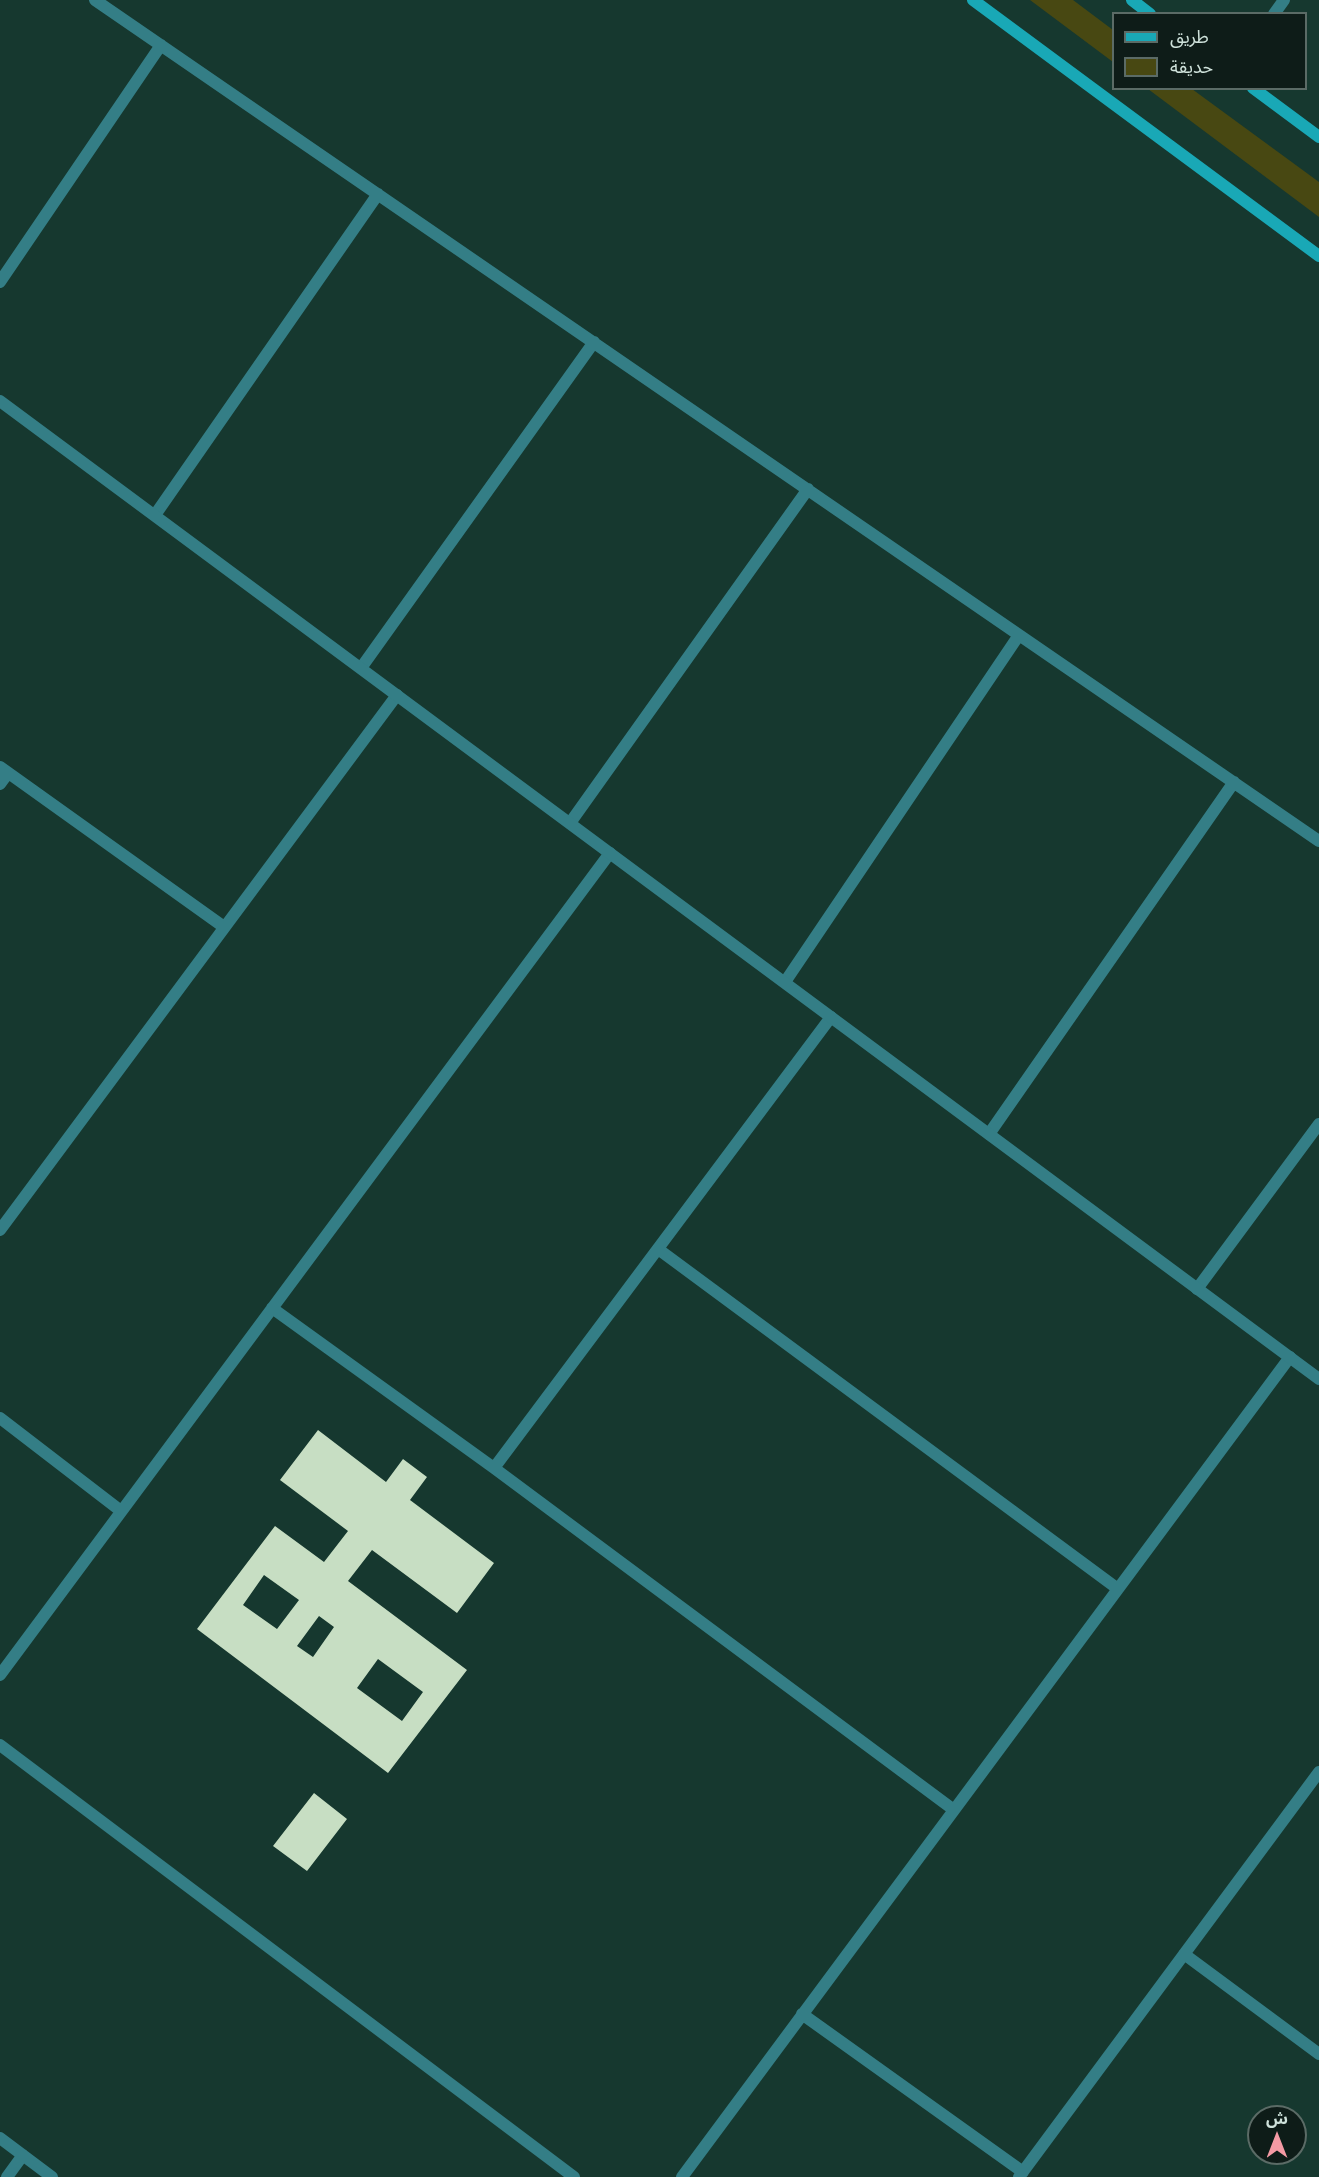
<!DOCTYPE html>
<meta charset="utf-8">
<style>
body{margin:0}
#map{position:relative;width:1319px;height:2177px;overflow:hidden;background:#16382f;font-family:"Roboto Condensed","Noto Sans Arabic",sans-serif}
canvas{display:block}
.legend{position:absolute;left:1112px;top:12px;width:195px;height:78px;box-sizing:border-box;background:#0e1c18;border:2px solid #5b6b66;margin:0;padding:8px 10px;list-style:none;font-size:18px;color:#cfe2db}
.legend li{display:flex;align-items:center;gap:12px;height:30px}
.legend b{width:30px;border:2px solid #5b6b66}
.north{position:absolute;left:1247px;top:2105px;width:60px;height:60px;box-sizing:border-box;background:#0e1c18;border:2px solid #5b6b66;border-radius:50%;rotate:0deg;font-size:16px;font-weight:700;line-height:24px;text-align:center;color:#cfe2db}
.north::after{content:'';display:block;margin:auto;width:21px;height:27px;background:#f49aa4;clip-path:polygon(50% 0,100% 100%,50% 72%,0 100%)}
</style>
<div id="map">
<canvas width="1319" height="2177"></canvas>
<ul class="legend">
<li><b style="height:8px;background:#19a8b6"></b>طريق</li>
<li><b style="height:16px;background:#484812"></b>حديقة</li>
</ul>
<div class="north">ش</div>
</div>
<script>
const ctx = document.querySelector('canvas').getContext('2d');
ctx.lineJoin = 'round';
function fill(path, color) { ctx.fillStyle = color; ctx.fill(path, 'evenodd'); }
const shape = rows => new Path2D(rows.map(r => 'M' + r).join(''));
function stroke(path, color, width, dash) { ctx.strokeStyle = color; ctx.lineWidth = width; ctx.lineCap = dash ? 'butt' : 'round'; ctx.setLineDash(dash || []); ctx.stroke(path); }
fill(shape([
 [1030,0,1073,0,1113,30,1113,62],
 [1148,89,1192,89,1319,182,1319,217]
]), '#484812');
fill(shape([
 [318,1430,386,1482,403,1459,427,1477,410,1500,494,1563,457,1613,372,1550,348,1581,467,1670,388,1773,197,1629,275,1526,324,1562,348,1531,280,1480],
 [264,1575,299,1600,277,1629,243,1605],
 [319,1616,334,1627,313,1657,297,1646],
 [378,1659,423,1692,402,1721,357,1688],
 [314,1793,347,1819,307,1871,273,1846]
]), '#c7dec3');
stroke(shape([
 [95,0,1319,841],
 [1274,14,1284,0],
 [0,282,161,45],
 [155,515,378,194],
 [361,668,594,342],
 [0,767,224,927],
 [0,784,8,773],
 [570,823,808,489],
 [785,982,1019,635],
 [989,1134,1234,782],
 [0,1230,397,695],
 [658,1249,1118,1589],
 [1197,1289,1319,1124],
 [272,1308,494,1468,954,1810],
 [0,1418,121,1511],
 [494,1468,831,1017],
 [0,1675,610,853],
 [0,1745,574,2177],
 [1184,1954,1319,2054],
 [802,2014,1023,2172],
 [682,2177,1290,1357],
 [1019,2177,1319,1772]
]), '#347e86', 12);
stroke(shape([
 [0,401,1319,1379],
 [0,2138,52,2177],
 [7,2177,23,2155]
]), '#347e86', 12);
stroke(shape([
 [973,0,1319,256],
 [1132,0,1150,14],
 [1253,88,1319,137]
]), '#19a8b6', 12);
</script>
